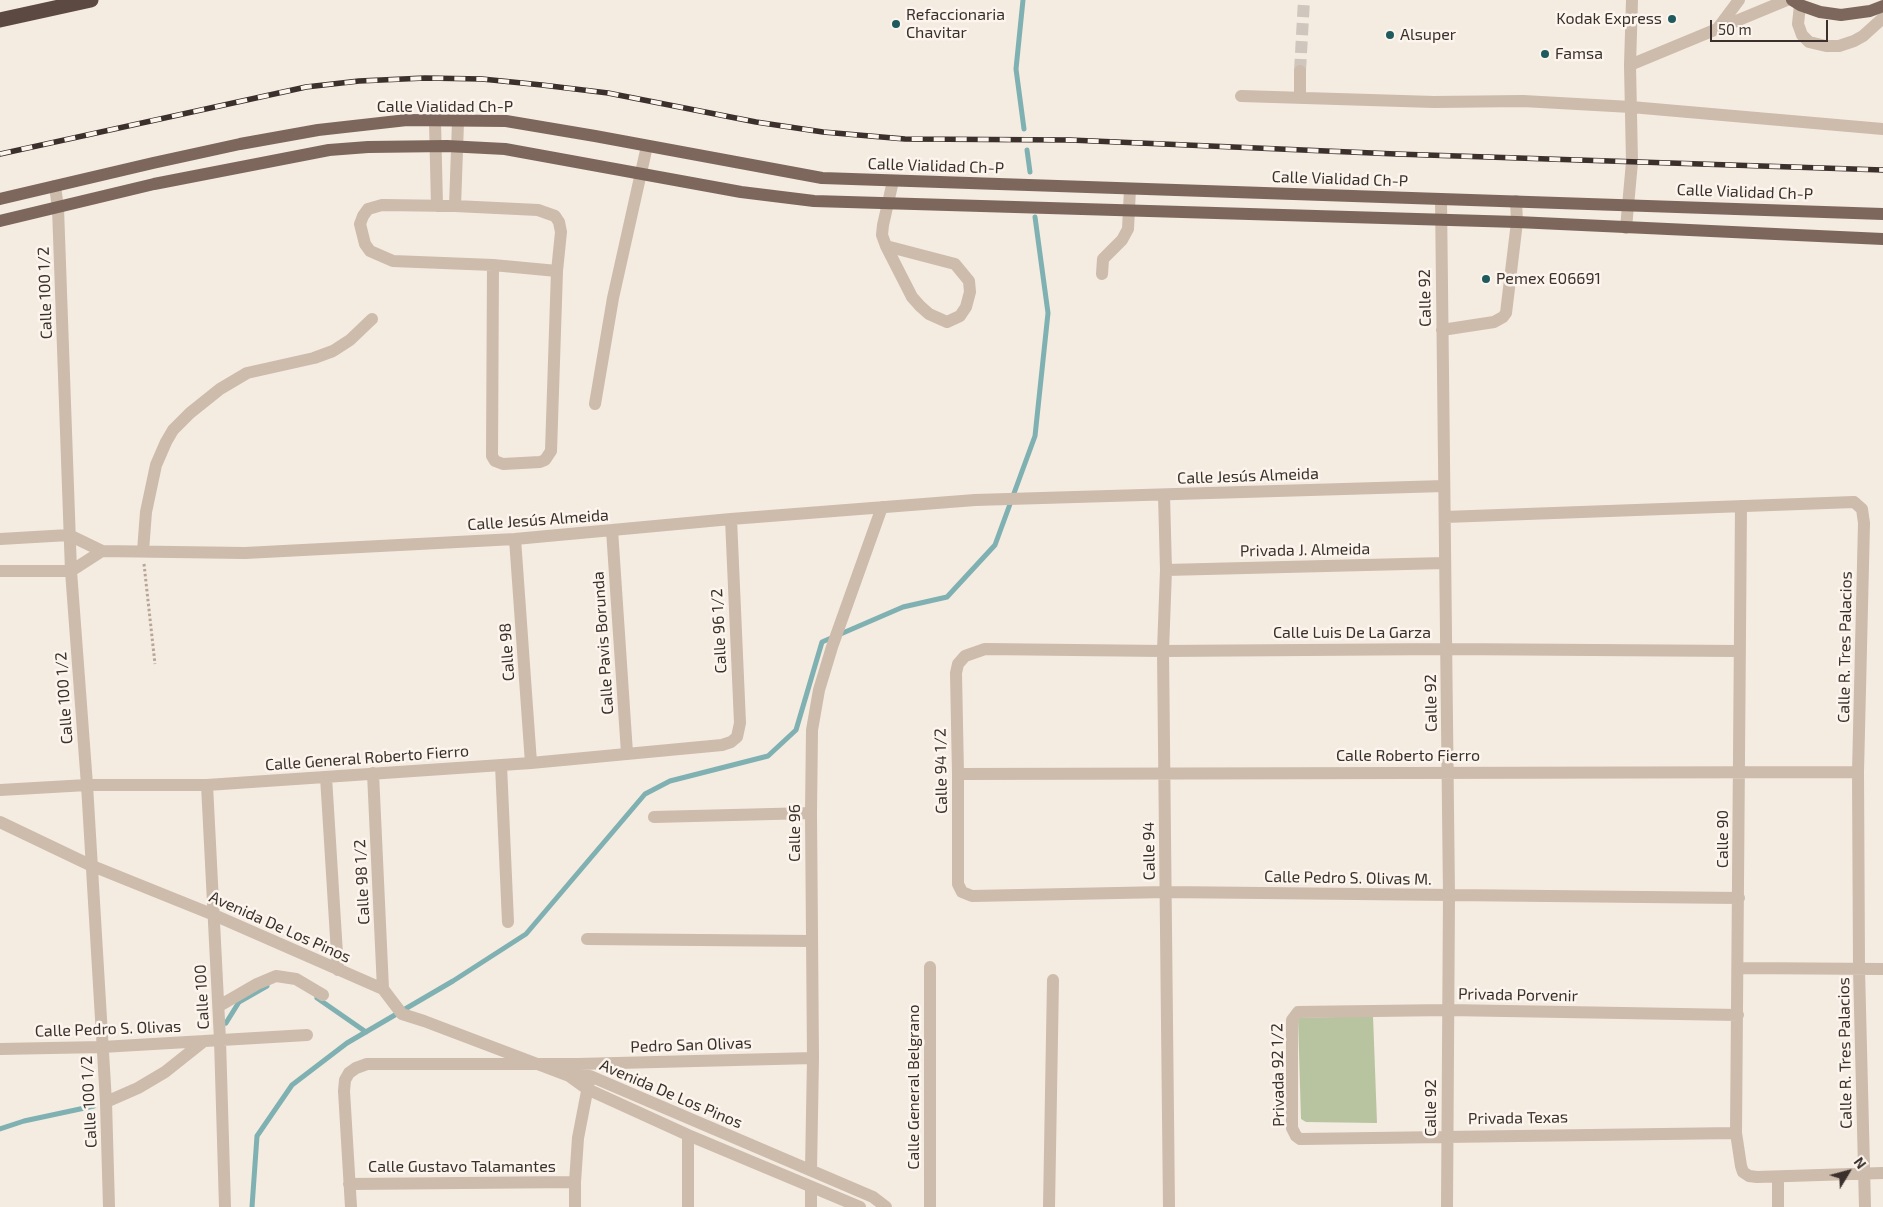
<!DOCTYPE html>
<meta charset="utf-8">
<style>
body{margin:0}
#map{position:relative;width:1883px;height:1207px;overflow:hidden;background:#f4ebe1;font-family:"Exo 2",sans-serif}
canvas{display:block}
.north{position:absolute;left:1823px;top:1147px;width:50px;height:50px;-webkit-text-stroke:4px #fbf5ee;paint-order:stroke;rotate:53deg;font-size:14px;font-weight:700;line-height:20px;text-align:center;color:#3b302b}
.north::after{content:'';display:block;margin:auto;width:18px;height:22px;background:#3b302b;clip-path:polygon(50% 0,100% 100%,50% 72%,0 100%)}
.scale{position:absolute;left:1710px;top:20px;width:118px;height:22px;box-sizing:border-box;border:2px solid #3b302b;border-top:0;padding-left:6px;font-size:15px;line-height:18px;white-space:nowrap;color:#3b302b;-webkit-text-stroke:4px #fbf5ee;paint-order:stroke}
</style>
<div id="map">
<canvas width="1883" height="1207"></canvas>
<div class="north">N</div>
<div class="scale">50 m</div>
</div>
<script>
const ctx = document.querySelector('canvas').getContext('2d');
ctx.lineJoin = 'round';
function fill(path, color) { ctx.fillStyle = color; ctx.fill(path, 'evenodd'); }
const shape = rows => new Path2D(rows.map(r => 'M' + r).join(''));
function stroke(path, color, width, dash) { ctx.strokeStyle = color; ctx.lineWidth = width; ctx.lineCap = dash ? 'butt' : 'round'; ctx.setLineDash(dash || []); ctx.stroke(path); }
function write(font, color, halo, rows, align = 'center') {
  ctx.font = font + ' "Exo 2",sans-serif'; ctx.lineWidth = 5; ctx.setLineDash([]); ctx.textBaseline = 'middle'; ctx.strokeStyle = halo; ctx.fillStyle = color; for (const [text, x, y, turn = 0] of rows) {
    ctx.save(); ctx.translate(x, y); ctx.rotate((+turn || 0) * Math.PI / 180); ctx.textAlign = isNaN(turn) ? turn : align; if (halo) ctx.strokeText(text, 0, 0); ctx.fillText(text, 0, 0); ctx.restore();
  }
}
fill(shape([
 [1373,1016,1377,1123,1306,1122,1301,1119,1298,1018]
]), '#b8c4a0');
stroke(shape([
 [1023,0,1016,69,1024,129],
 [1027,150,1030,172],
 [317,998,366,1032],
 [226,1023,239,1002,267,986],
 [0,1129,24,1121,94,1106],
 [252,1207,257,1136,292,1085,347,1043,453,981,526,934,645,794,670,781,768,756,796,730,822,642,903,607,947,597,995,545,1035,436,1048,313,1035,217]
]), '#7fb0b2', 5);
stroke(shape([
 [1300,71,1304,0]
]), '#cfc6bd', 12, [12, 6]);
stroke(shape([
 [144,564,155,664]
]), '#b9a596', 3, [2.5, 2.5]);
stroke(shape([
 [1800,5,1798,24,1802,35,1809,42,1826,46,1839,46,1854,41,1863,36,1883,18],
 [1718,28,1739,0],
 [1630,65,1787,0],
 [1300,71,1300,98],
 [1241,96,1434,102,1523,101,1631,107,1883,129],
 [435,122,437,206],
 [55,186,58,208,71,571,87,785,106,1102,109,1207],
 [1441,199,1449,895,1447,1207],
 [455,206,458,122],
 [1626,228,1632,162,1630,65,1632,0],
 [886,246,955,264,969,281,970,292,966,307,960,316,947,322,929,314,920,306,912,297,886,246,882,235,883,225,893,181],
 [493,265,492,456,495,461,503,464,540,462,545,460,551,451,557,271,561,232,559,222,555,216,538,210,455,206,382,205,368,209,363,216,360,224,365,244,370,251,393,261,493,265,557,271],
 [1102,274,1103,259,1122,240,1128,229,1130,189],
 [1442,330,1494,322,1503,317,1506,313,1517,222,1516,201],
 [595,404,613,298,647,146],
 [1164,495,1166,570,1163,651,1169,1207],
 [1741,506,1736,1133,1741,1166,1743,1172,1749,1176,1757,1177,1883,1173],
 [1445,517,1854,502,1862,509,1864,523,1858,772,1859,969,1865,1207],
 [612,530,627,753],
 [0,539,69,535,102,551,245,553,515,539,731,519,975,500,1444,486],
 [515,539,531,763],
 [143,551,146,512,156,465,166,442,173,430,190,413,220,389,247,373,314,358,333,351,350,340,372,319],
 [1166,570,1445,563],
 [0,571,71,571,102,551],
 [501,765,508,922],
 [373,773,383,989],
 [958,774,1858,772],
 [326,777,338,970],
 [207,785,220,1040,225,1207],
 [0,790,87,785,207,785,531,763,722,745,731,742,737,737,740,723,731,519],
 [654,817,811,813],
 [0,822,90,865,214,915,383,989,402,1014,424,1021,569,1076,587,1089,688,1135,860,1207],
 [1739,898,1166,892,972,896,962,892,958,884,958,774,956,673,958,664,965,656,985,649,1163,651,1446,649,1740,651],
 [587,939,812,941],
 [930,967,930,1207],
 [1739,968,1883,969],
 [219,1006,257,984,276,976,296,979,323,995],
 [0,1049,102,1047,307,1035],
 [569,1076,590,1076,873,1197,886,1207],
 [106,1102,138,1088,165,1072,204,1041],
 [1736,1133,1300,1139,1296,1136,1292,1128,1292,1020,1298,1012,1448,1010,1738,1015],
 [688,1135,688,1207],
 [811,1170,813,1058,811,813,812,730,819,690,832,647,882,507],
 [349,1184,575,1182],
 [351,1207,344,1091,345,1080,349,1073,356,1068,367,1064,578,1064,813,1058],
 [575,1207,575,1182,578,1138,589,1081],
 [811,1207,811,1187],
 [1049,1207,1053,980],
 [1778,1207,1778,1177]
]), '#cdbbac', 12);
stroke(shape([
 [1792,0,1800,5,1820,12,1841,15,1870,11,1883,6],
 [0,199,153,163,240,144,318,130,407,120,506,121,595,136,822,178,1883,214],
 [0,221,154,184,329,150,368,147,447,146,505,149,741,192,814,201,1517,222,1883,239]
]), '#7d675c', 12);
stroke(shape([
 [0,20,91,0]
]), '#5c4a42', 15);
const rail = shape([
 [0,154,306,87,359,81,425,78,482,79,542,85,608,93,756,122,823,132,905,139,1070,140,1396,154,1883,170]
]);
stroke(rail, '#3b302b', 5.5);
stroke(rail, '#fbf5ee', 4, [11]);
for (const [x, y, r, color] of [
 [1672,19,5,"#1f5a5e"],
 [896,24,5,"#1f5a5e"],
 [1390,35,5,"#1f5a5e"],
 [1545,54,5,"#1f5a5e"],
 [1486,279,5,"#1f5a5e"]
]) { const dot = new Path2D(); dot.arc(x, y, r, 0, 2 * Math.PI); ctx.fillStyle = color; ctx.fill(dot); stroke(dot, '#fbf5ee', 2); }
write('16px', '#3b302b', '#fbf5ee', [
 ["Refaccionaria",906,15],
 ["Chavitar",906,33],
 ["Kodak Express",1662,19,"right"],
 ["Alsuper",1400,35],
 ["Famsa",1555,54],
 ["Pemex E06691",1496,279]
], 'left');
write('16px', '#3b302b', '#fbf5ee', [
 ["Calle Vialidad Ch-P",445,107],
 ["Calle Vialidad Ch-P",936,166,2],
 ["Calle Vialidad Ch-P",1340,179,2],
 ["Calle Vialidad Ch-P",1745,192,2],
 ["Calle 100 1/2",45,293,-92],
 ["Calle 92",1425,298,-91],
 ["Calle Jesús Almeida",1248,476,-2],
 ["Calle Jesús Almeida",538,520,-4],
 ["Privada J. Almeida",1305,550,-1],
 ["Calle 96 1/2",719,631,-93],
 ["Calle Luis De La Garza",1352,633],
 ["Calle Pavis Borunda",603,643,-94],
 ["Calle R. Tres Palacios",1845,647,-89],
 ["Calle 98",507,652,-94],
 ["Calle 100 1/2",64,698,-94],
 ["Calle 92",1431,703,-91],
 ["Calle Roberto Fierro",1408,756],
 ["Calle General Roberto Fierro",367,758,-4],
 ["Calle 94 1/2",941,771,-91],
 ["Calle 96",795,833,-90],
 ["Calle 90",1723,839,-90],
 ["Calle 94",1149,851,-91],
 ["Calle Pedro S. Olivas M.",1348,878,1],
 ["Calle 98 1/2",362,882,-93],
 ["Avenida De Los Pinos",280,927,24],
 ["Privada Porvenir",1518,995,1],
 ["Calle 100",202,997,-93],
 ["Calle Pedro S. Olivas",108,1029,-2],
 ["Pedro San Olivas",691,1045,-2],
 ["Calle R. Tres Palacios",1845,1053,-91],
 ["Privada 92 1/2",1278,1075,-91],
 ["Calle General Belgrano",914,1087,-90],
 ["Avenida De Los Pinos",671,1094,23],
 ["Calle 100 1/2",89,1102,-93],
 ["Calle 92",1431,1108,-90],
 ["Privada Texas",1518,1118,-1],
 ["Calle Gustavo Talamantes",462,1167]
]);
</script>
